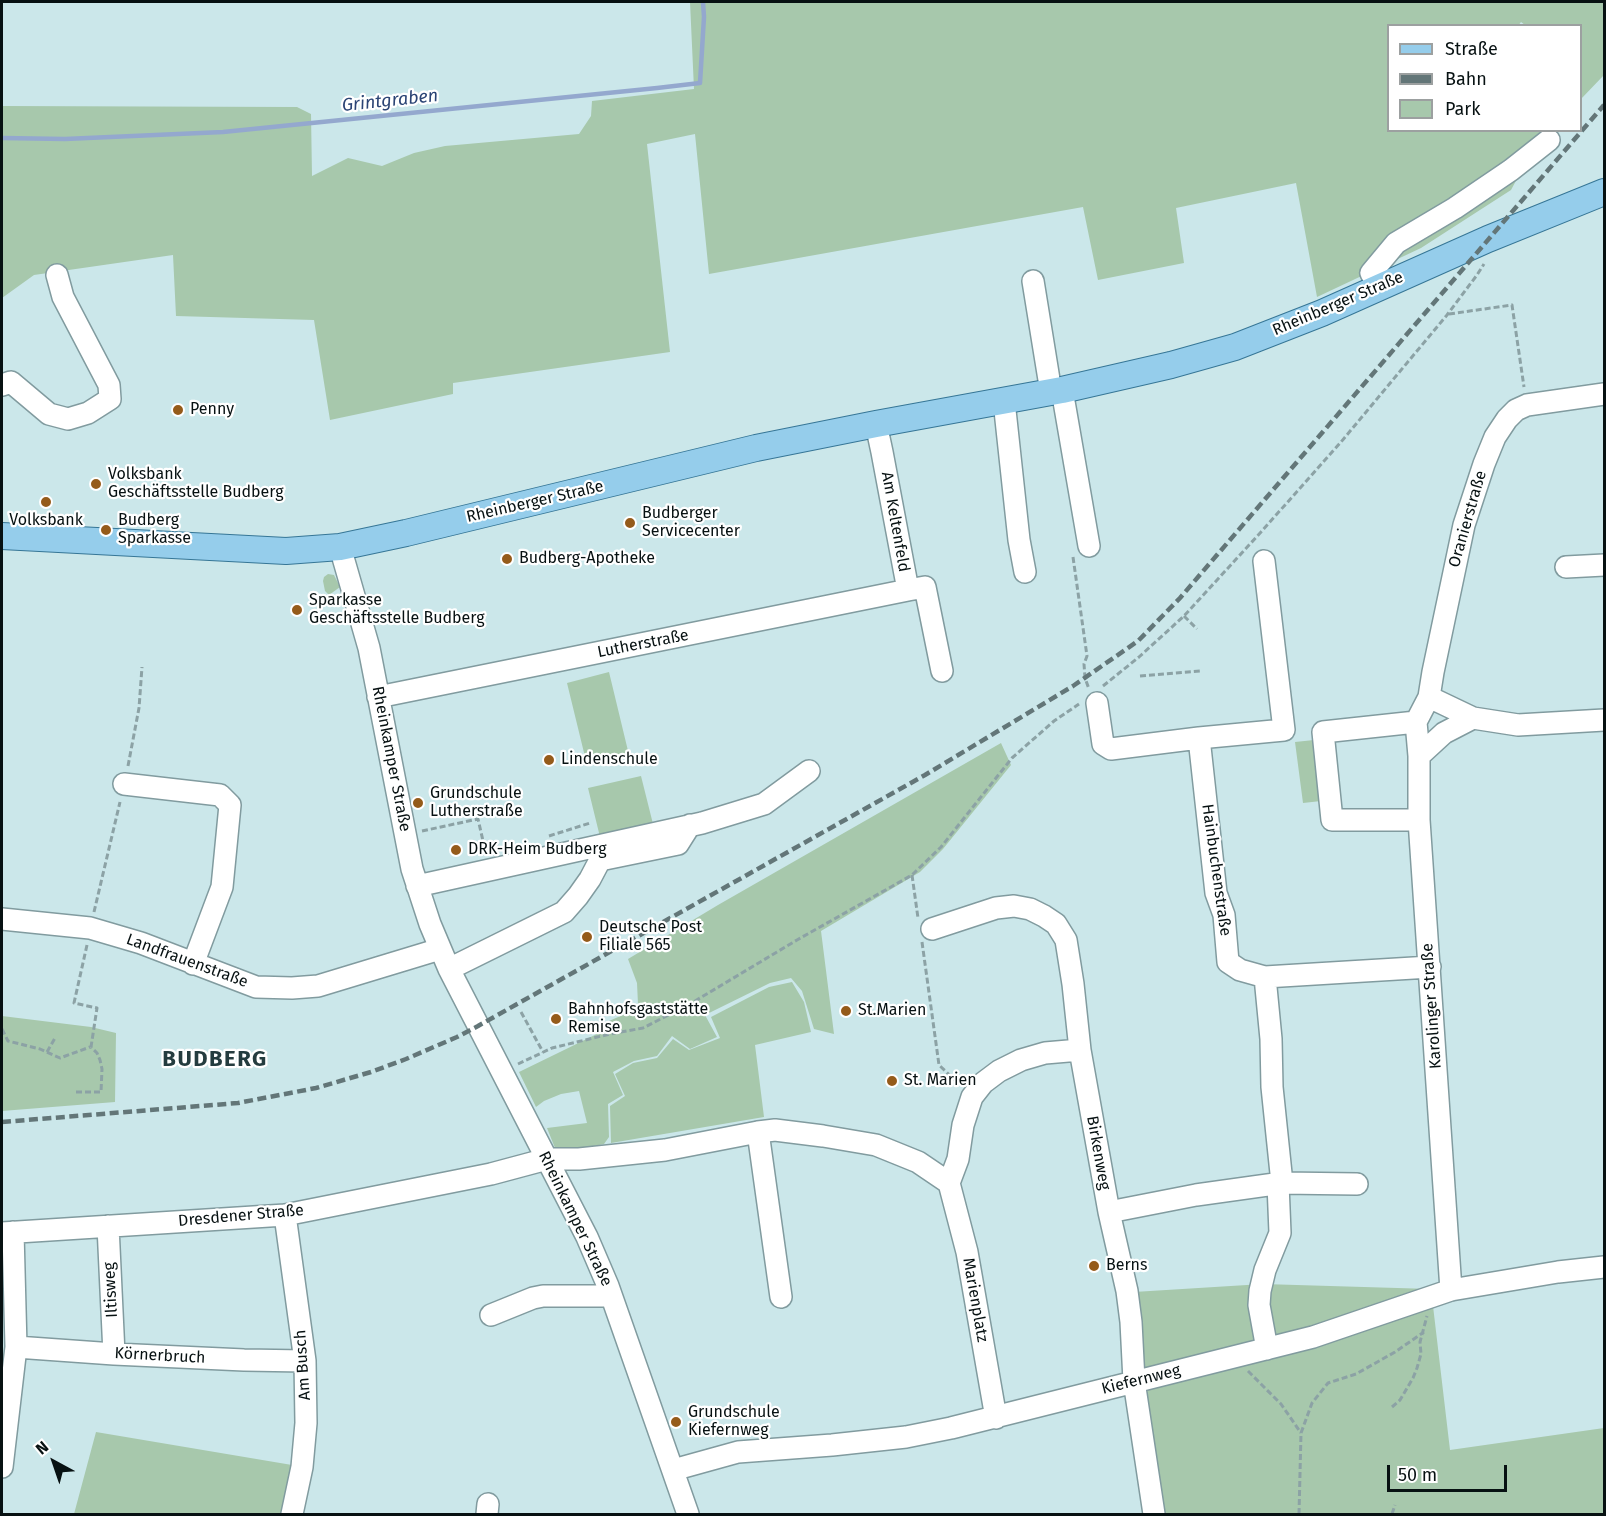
<!DOCTYPE html>
<meta charset="utf-8">
<style>
body{margin:0}
#map{position:relative;width:1606px;height:1516px;overflow:hidden;background:#cbe7ea;font-family:"Fira Sans",sans-serif}
canvas{display:block}
.frame{position:absolute;inset:0;border:3px solid #071112;pointer-events:none}
.legend{position:absolute;left:1387px;top:24px;width:195px;height:108px;box-sizing:border-box;background:#fff;border:2px solid #9ca0a0;margin:0;padding:8px 10px;list-style:none;font-size:18px;color:#071112}
.legend li{display:flex;align-items:center;gap:12px;height:30px}
.legend b{width:30px;border:2px solid #9ca0a0}
.north{position:absolute;left:24px;top:1432px;width:60px;height:60px;-webkit-text-stroke:4px #fff;paint-order:stroke;rotate:320deg;font-size:16px;font-weight:700;line-height:24px;text-align:center;color:#071112}
.north::after{content:'';display:block;margin:auto;width:21px;height:27px;background:#071112;clip-path:polygon(50% 0,100% 100%,50% 72%,0 100%)}
.scale{position:absolute;left:1387px;top:1465px;width:120px;height:27px;box-sizing:border-box;border:3px solid #071112;border-top:0;padding-left:8px;font-size:18px;line-height:21px;white-space:nowrap;color:#071112;-webkit-text-stroke:4px #fff;paint-order:stroke}
</style>
<div id="map">
<canvas width="1606" height="1516"></canvas>
<div class="frame"></div>
<ul class="legend">
<li><b style="height:8px;background:#95cdeb"></b>Straße</li>
<li><b style="height:8px;background:#637678"></b>Bahn</li>
<li><b style="height:16px;background:#a7c8ac"></b>Park</li>
</ul>
<div class="north">N</div>
<div class="scale">50 m</div>
</div>
<script>
const ctx = document.querySelector('canvas').getContext('2d');
ctx.lineJoin = 'round';
function fill(path, color) { ctx.fillStyle = color; ctx.fill(path, 'evenodd'); }
const shape = rows => new Path2D(rows.map(r => 'M' + r).join(''));
function stroke(path, color, width, dash) { ctx.strokeStyle = color; ctx.lineWidth = width; ctx.lineCap = dash ? 'butt' : 'round'; ctx.setLineDash(dash || []); ctx.stroke(path); }
function write(font, color, halo, rows, align = 'center') {
  ctx.font = font + ' "Fira Sans",sans-serif'; ctx.lineWidth = 4.5; ctx.setLineDash([]); ctx.textBaseline = 'middle'; ctx.strokeStyle = halo; ctx.fillStyle = color; for (const [text, x, y, turn = 0] of rows) {
    ctx.save(); ctx.translate(x, y); ctx.rotate((+turn || 0) * Math.PI / 180); ctx.textAlign = isNaN(turn) ? turn : align; if (halo) ctx.strokeText(text, 0, 0); ctx.fillText(text, 0, 0); ctx.restore();
  }
}
fill(shape([
 [690,2,1604,2,1604,75,1581,99,1580,26,1525,25,1521,22,1518,26,1388,26,1388,130,1547,131,1539,138,1511,190,1421,248,1317,297,1296,183,1176,208,1184,263,1098,280,1083,207,709,274,695,134,647,144,670,352,453,383,453,394,330,420,314,320,176,316,173,255,34,275,2,298,2,106,297,107,311,114,312,176,348,158,382,166,414,153,445,146,579,134,591,116,592,101,694,89],
 [328,574,334,575,340,587,329,595,325,591,323,581,324,577],
 [609,672,629,755,587,765,567,683],
 [1314,740,1321,801,1303,803,1295,742],
 [1001,743,1011,765,943,849,920,872,821,931,834,1034,814,1029,802,991,791,978,770,983,705,1015,717,1037,690,1049,672,1036,657,1056,634,1061,613,1072,623,1095,608,1104,609,1137,604,1144,580,1149,555,1148,547,1128,587,1123,579,1091,561,1094,544,1101,536,1107,519,1072,601,1032,609,1021,625,1014,638,1004,637,983,628,959,718,905],
 [641,776,653,824,600,837,588,788],
 [792,982,804,1002,811,1032,755,1045,764,1117,611,1143,610,1106,625,1096,615,1074,633,1063,657,1058,673,1039,689,1050,720,1038,711,1017,769,987],
 [2,1016,91,1027,116,1033,115,1102,2,1111],
 [1263,1284,1431,1289,1450,1450,1604,1428,1604,1514,1162,1514,1134,1292],
 [96,1432,292,1465,283,1514,74,1514]
]), '#a7c8ac');
stroke(shape([
 [2,138,65,139,223,132,657,88,700,83,704,17,703,2]
]), '#94a8ce', 4.5);
const minor = shape([
 [1033,281,1051,392],
 [1379,287,1371,273,1396,243,1455,208,1511,170,1549,140],
 [2,385,11,382,49,414,68,419,88,413,110,399,109,385,63,297,57,275],
 [1062,390,1089,546],
 [1004,401,1019,540,1025,572],
 [876,424,882,452,908,590,925,587,942,671],
 [340,547,369,648,412,869,430,924,449,969,587,1237,608,1286,688,1514],
 [1566,567,1604,565],
 [378,697,908,590],
 [1429,697,1473,718],
 [1097,703,1103,744,1111,749,1199,738,1216,893,1224,915,1228,962,1240,970,1265,977,1430,967],
 [1416,722,1419,756,1419,820,1451,1290],
 [1416,722,1429,697,1433,672,1464,525,1484,464,1495,437,1507,419,1516,410,1527,405,1604,394],
 [1416,722,1323,732,1332,820,1419,820],
 [1199,738,1284,730,1264,561],
 [1419,756,1444,733,1473,718,1518,725,1604,720],
 [124,784,220,795,230,805,222,887,193,964],
 [417,886,702,823,764,804,809,771],
 [2,919,90,928,141,943,256,987,292,988,318,986,440,949],
 [932,929,996,908,1014,906,1030,909,1044,916,1056,924,1066,940,1073,984,1080,1050,1109,1212,1127,1291,1131,1322,1134,1381,1154,1514],
 [449,969,564,912,578,896,590,879,600,860,678,844,690,825],
 [1265,977,1271,1039,1272,1087,1282,1183],
 [758,1132,781,1297],
 [1109,1212,1196,1195,1282,1183,1357,1184],
 [285,1215,305,1361,306,1423,302,1467,292,1514],
 [108,1226,114,1354],
 [2,1233,285,1215,491,1174,547,1159,579,1159,665,1150,758,1132,775,1130,823,1136,876,1145,918,1162,949,1183],
 [491,1315,533,1298,543,1296,611,1296],
 [16,1347,114,1354,244,1360,305,1361],
 [1267,1349,1259,1305,1260,1291,1265,1270,1280,1233,1278,1184],
 [996,1418,967,1252,949,1183,958,1159,963,1125,972,1097,983,1083,999,1071,1021,1060,1045,1053,1080,1050],
 [2,1467,16,1347,13,1232],
 [673,1470,738,1452,832,1445,906,1437,951,1428,1313,1337,1451,1290,1558,1272,1604,1267],
 [487,1514,488,1504]
]);
const major = shape([
 [2,536,286,551,340,547,406,533,756,448,876,424,1062,390,1171,365,1235,347,1322,313,1488,239,1604,192]
]);
stroke(minor, '#819b9f', 24);
stroke(major, '#367696', 28);
stroke(shape([
 [1449,314,1512,305,1524,387],
 [1073,557,1087,656,1084,664,1085,678,1089,689],
 [1184,616,1197,629],
 [1140,676,1201,671],
 [1103,686,1139,657,1184,616,1261,532,1341,442,1447,315,1477,275,1484,264],
 [128,766,139,708,142,667],
 [422,831,478,819,486,854],
 [549,836,590,823],
 [912,875,918,918],
 [94,912,120,802],
 [922,942,939,1065,960,1085],
 [87,945,74,1003,97,1008,91,1047],
 [521,1012,543,1052],
 [2,1029,8,1041,40,1049,60,1058,90,1047],
 [47,1052,55,1038],
 [518,1064,552,1048,610,1034,643,1028,690,1004,797,940,912,875,941,847,1012,758,1054,721,1079,704],
 [76,1092,101,1092,102,1069,100,1060,97,1053,91,1047],
 [1248,1371,1281,1404,1301,1433],
 [1392,1407,1400,1400,1413,1378,1417,1368,1421,1354,1420,1342,1427,1316],
 [1299,1514,1301,1433,1312,1403,1328,1383,1356,1374,1395,1352,1424,1332],
 [1392,1514,1395,1505]
]), '#8ca2a5', 3, [6, 3]);
stroke(minor, '#fff', 21);
stroke(major, '#95cdeb', 26);
stroke(shape([
 [2,1122,238,1103,316,1088,371,1072,406,1059,457,1037,478,1026,925,775,1073,686,1138,641,1180,598,1604,105]
]), '#637678', 4.5, [9, 4.5]);
for (const [x, y, r, color] of [
 [178,410,6,"#955b1a"],
 [96,484,6,"#955b1a"],
 [46,502,6,"#955b1a"],
 [630,523,6,"#955b1a"],
 [106,530,6,"#955b1a"],
 [507,559,6,"#955b1a"],
 [297,610,6,"#955b1a"],
 [549,760,6,"#955b1a"],
 [418,803,6,"#955b1a"],
 [456,850,6,"#955b1a"],
 [587,937,6,"#955b1a"],
 [846,1011,6,"#955b1a"],
 [556,1019,6,"#955b1a"],
 [892,1081,6,"#955b1a"],
 [1094,1266,6,"#955b1a"],
 [676,1422,6,"#955b1a"]
]) { const dot = new Path2D(); dot.arc(x, y, r, 0, 2 * Math.PI); ctx.fillStyle = color; ctx.fill(dot); stroke(dot, '#fff', 2); }
write('16px', '#071112', '#fff', [
 ["Rheinberger Straße",1338,304,-23],
 ["Rheinberger Straße",535,502,-13],
 ["Oranierstraße",1468,519,-74],
 ["Am Keltenfeld",895,522,80],
 ["Lutherstraße",643,644,-11],
 ["Rheinkamper Straße",391,759,79],
 ["Hainbuchenstraße",1216,870,82],
 ["Landfrauenstraße",187,961,20],
 ["Karolinger Straße",1432,1006,-94],
 ["Birkenweg",1098,1153,80],
 ["Dresdener Straße",241,1216,-5],
 ["Rheinkamper Straße",575,1219,64],
 ["Iltisweg",111,1290,-93],
 ["Marienplatz",975,1300,80],
 ["Körnerbruch",160,1356,3],
 ["Am Busch",303,1365,-94],
 ["Kiefernweg",1141,1380,-14]
]);
write('16px', '#071112', '#fff', [
 ["Penny",190,410],
 ["Volksbank",108,475],
 ["Geschäftsstelle Budberg",108,493],
 ["Budberger",642,514],
 ["Servicecenter",642,532],
 ["Volksbank",46,521,"center"],
 ["Budberg",118,521],
 ["Sparkasse",118,539],
 ["Budberg-Apotheke",519,559],
 ["Sparkasse",309,601],
 ["Geschäftsstelle Budberg",309,619],
 ["Lindenschule",561,760],
 ["Grundschule",430,794],
 ["Lutherstraße",430,812],
 ["DRK-Heim Budberg",468,850],
 ["Deutsche Post",599,928],
 ["Filiale 565",599,946],
 ["Bahnhofsgaststätte",568,1010],
 ["Remise",568,1028],
 ["St.Marien",858,1011],
 ["St. Marien",904,1081],
 ["Berns",1106,1266],
 ["Grundschule",688,1413],
 ["Kiefernweg",688,1431]
], 'left');
write('italic 18px', '#2a4374', '#fff', [
 ["Grintgraben",390,101,-6]
]);
ctx.letterSpacing = '1.5px';
write('bold 22px', '#243c3f', '#fff', [
 ["BUDBERG",215,1060]
]);
ctx.letterSpacing = '0px';
</script>
